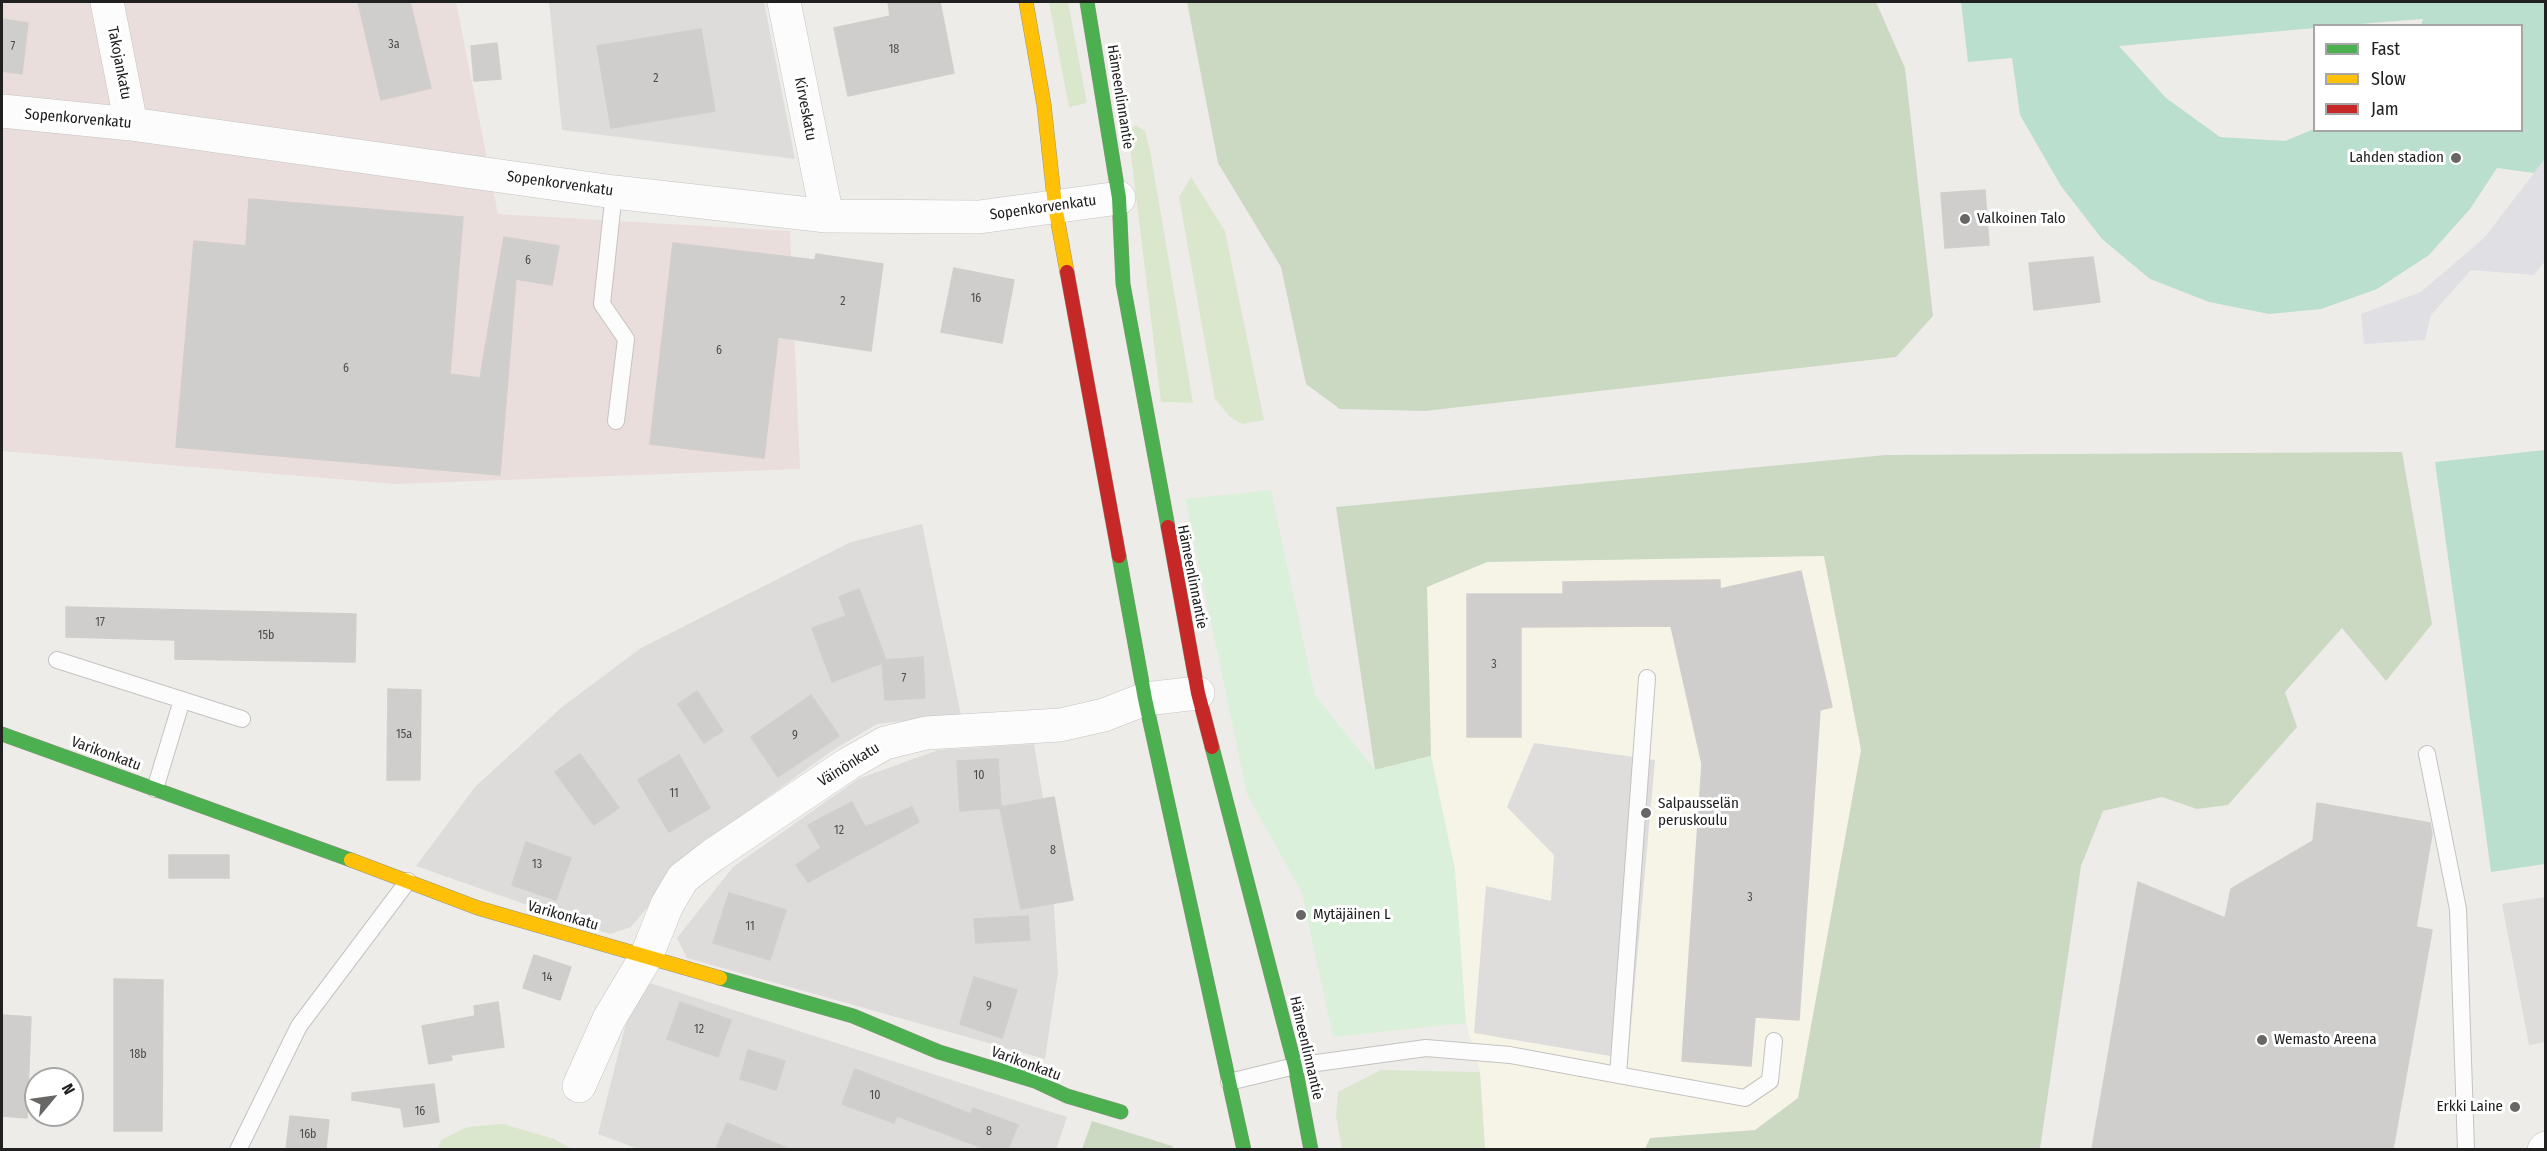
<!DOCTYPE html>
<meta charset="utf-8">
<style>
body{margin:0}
#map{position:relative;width:2547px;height:1151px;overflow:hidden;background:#eeece9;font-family:"Fira Sans Condensed",sans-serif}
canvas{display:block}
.frame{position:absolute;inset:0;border:3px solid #202020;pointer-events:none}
.legend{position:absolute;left:2313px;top:24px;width:210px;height:108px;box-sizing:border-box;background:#fff;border:2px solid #a6a6a6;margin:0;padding:8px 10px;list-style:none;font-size:18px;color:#202020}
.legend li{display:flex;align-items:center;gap:12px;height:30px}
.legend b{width:30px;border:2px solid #a6a6a6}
.north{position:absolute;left:24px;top:1067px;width:60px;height:60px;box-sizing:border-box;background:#fff;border:2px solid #a6a6a6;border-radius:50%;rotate:61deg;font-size:16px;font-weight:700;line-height:24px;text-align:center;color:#202020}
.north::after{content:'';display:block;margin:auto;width:21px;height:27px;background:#686766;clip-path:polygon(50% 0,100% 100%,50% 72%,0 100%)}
</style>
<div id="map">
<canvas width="2547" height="1151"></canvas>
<div class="frame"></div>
<ul class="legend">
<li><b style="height:8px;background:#4caf50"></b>Fast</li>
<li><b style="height:8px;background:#ffc107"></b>Slow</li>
<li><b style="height:8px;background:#c62828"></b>Jam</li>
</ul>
<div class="north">N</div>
</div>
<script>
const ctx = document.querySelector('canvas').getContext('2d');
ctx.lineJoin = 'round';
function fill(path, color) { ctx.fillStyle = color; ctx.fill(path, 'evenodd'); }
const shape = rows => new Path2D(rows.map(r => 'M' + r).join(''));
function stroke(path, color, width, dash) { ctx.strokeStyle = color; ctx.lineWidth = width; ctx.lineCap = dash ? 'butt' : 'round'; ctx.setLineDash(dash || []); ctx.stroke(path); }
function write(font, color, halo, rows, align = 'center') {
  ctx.font = font + ' "Fira Sans Condensed",sans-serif'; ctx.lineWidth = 6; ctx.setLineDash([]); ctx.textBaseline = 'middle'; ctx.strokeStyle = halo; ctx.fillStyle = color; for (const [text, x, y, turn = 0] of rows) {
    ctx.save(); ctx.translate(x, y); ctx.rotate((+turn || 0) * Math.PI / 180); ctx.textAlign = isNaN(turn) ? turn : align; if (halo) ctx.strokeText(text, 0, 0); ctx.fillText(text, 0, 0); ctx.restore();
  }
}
fill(shape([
 [549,2,764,2,795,159,562,130],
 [922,524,961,715,877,724,833,750,700,846,631,927,610,934,416,866,475,787,562,707,641,648,851,542],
 [1034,744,1050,840,1058,972,1045,1059,687,958,677,938,733,867,858,779,938,750],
 [637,979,1067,1117,1056,1150,641,1150,598,1134]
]), '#dddcda');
fill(shape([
 [2,2,456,2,498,214,790,231,800,469,396,484,2,451]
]), '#eadedc');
fill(shape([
 [1824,556,1861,750,1798,1098,1755,1130,1650,1138,1645,1149,1485,1149,1480,1072,1466,1023,1455,870,1431,756,1427,587,1487,562]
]), '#f5f4e7');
fill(shape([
 [1049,2,1068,2,1087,103,1069,107],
 [1136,125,1145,131,1150,150,1193,403,1161,402,1128,130],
 [1191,177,1225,231,1264,420,1242,424,1230,417,1215,399,1179,197],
 [1381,1070,1480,1072,1485,1149,1342,1149,1336,1116,1338,1092],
 [503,1124,554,1139,572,1149,438,1149,441,1140,467,1127]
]), '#dbe7cc');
fill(shape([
 [1187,2,1876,2,1905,68,1933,316,1896,357,1425,411,1340,409,1306,384,1281,267,1218,163],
 [2402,452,2432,624,2386,681,2342,628,2285,692,2297,727,2228,805,2197,809,2162,797,2103,811,2081,866,2040,1149,1645,1149,1650,1138,1755,1130,1798,1098,1861,750,1824,556,1487,562,1427,587,1431,756,1375,770,1336,507,1886,455],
 [1092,1121,1172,1146,1174,1149,1082,1149]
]), '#cbd9c2');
fill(shape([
 [1271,490,1315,695,1375,770,1431,756,1455,870,1466,1023,1333,1037,1302,893,1247,794,1185,499]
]), '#dbf0da');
fill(shape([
 [1961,2,2545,2,2545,159,2534,173,2497,168,2470,209,2429,255,2377,289,2321,309,2269,314,2209,302,2150,279,2102,239,2061,186,2020,115,2012,58,1968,62],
 [2423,19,2421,25,2522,26,2522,130,2314,129,2285,141,2220,137,2166,98,2119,46,2314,28,2314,26,2346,25],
 [2545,450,2545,864,2491,872,2435,462]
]), '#badfce');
fill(shape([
 [1534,743,1655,760,1628,1059,1474,1033,1486,886,1551,901,1554,855,1507,807],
 [2545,897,2545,1042,2529,1045,2502,904]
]), '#dedddc');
fill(shape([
 [2545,159,2545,261,2534,275,2471,270,2431,315,2425,340,2364,344,2361,314,2421,292,2484,238]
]), '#e0dfe3');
const building = shape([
 [358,2,410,2,431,88,381,100,358,2],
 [888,2,940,2,954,73,848,96,834,28,890,16,888,2],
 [2,19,28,23,22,74,2,71,2,19],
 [701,29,715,111,611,128,597,46,701,29],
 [497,43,501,79,474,81,471,46,497,43],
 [1985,190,1989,245,1945,248,1941,193,1985,190],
 [249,199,463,217,450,374,480,378,504,237,559,246,552,285,516,279,500,475,176,447,194,241,246,246,249,199],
 [673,243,815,260,816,254,883,264,871,351,778,337,764,458,650,444,673,243],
 [2093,257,2100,302,2034,310,2029,263,2093,257],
 [954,268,1014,280,1002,343,941,332,954,268],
 [1801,571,1832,707,1820,710,1799,1020,1755,1017,1751,1066,1682,1061,1702,764,1671,626,1521,627,1521,737,1467,737,1467,594,1563,594,1563,582,1720,580,1720,589,1801,571],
 [859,589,886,660,923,657,925,698,885,700,882,663,832,682,812,628,846,616,839,597,859,589],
 [66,607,356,614,355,662,175,659,175,640,66,637,66,607],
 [388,689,421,690,420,780,387,780,388,689],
 [697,691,723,731,704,743,678,704,697,691],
 [811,695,839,736,778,777,751,737,811,695],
 [580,754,619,808,594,825,555,772,580,754],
 [679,755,710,808,669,832,638,780,679,755],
 [998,759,1001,807,1054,797,1073,900,1021,909,1000,808,960,811,957,761,998,759],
 [852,802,865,827,912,807,919,822,808,882,796,865,821,848,808,825,852,802],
 [2317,803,2430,823,2432,834,2416,927,2432,930,2393,1149,2092,1149,2138,882,2225,918,2231,889,2313,841,2317,803],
 [526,842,571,858,556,900,512,885,526,842],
 [169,855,229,855,229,878,169,878,169,855],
 [729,893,786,910,770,960,713,943,729,893],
 [1028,916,1030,940,976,943,974,919,1028,916],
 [534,955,571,967,560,1000,523,988,534,955],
 [974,977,1017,990,1002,1038,960,1024,974,977],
 [114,979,163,980,162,1131,114,1131,114,979],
 [498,1002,504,1047,451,1055,452,1060,429,1064,422,1026,475,1016,474,1006,498,1002],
 [680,1002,731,1020,718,1057,667,1039,680,1002],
 [2,1015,31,1017,27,1118,2,1116,2,1015],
 [748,1050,785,1061,776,1090,740,1079,748,1050],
 [855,1069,971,1114,973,1108,1018,1125,1008,1149,986,1149,897,1116,894,1123,842,1104,855,1069],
 [434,1084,439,1122,404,1127,401,1108,352,1100,352,1093,434,1084],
 [290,1116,329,1120,326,1149,286,1149,290,1116],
 [727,1123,789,1149,716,1149,727,1123]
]);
fill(building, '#d0cecc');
stroke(building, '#d1cecb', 1.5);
const lane = shape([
 [614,192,602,304,626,339,616,421],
 [57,660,242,719],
 [2427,754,2458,909,2466,1150],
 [155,789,182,700],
 [1618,1075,1745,1098,1770,1081,1774,1041],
 [1229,1082,1295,1066,1426,1048,1510,1055,1618,1075,1647,678],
 [238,1150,299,1026,408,881]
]);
const street = shape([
 [107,2,131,124],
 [784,2,827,216],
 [2,111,131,124,614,192,827,216,979,217,1119,198],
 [579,1086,609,1019,646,957,667,905,683,878,713,855,848,764,885,743,926,733,1060,725,1104,715,1145,699,1198,693],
 [2544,1150,2546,1148]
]);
const fast = shape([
 [1087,2,1119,198,1123,284,1168,527],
 [1119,556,1145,699,1244,1150],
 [2,734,351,860],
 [1212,747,1295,1066,1311,1150],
 [720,978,853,1016,939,1052,1035,1081,1067,1096,1121,1112]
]);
const slow = shape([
 [1026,2,1044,105,1055,206,1067,272],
 [351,860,478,908,720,978]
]);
const jam = shape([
 [1067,272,1119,556],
 [1168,527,1198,693,1212,747]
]);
stroke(lane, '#c4c3c1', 18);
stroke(street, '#c4c3c1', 34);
stroke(fast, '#959583', 15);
stroke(slow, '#959583', 15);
stroke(jam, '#959583', 15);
stroke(lane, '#fcfcfc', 16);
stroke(street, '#fcfcfc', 33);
stroke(fast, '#4caf50', 14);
stroke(slow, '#ffc107', 14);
stroke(jam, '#c62828', 14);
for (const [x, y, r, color] of [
 [2456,158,6,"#686766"],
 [1965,219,6,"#686766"],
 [1646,813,6,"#686766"],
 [1301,915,6,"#686766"],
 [2262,1040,6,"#686766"],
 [2515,1107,6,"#686766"]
]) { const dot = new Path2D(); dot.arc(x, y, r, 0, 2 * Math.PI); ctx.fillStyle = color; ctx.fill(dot); stroke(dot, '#fff', 2); }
write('12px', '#4c4c4b', null, [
 ["3a",394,45],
 ["7",13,47],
 ["18",894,50],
 ["2",656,79],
 ["6",528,261],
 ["16",976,299],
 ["2",843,302],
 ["6",719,351],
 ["6",346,369],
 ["17",100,623],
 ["15b",266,636],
 ["3",1494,665],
 ["7",904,679],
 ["15a",404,735],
 ["9",795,736],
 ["10",979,776],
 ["11",674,794],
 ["12",839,831],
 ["8",1053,851],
 ["13",537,865],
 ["3",1750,898],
 ["11",750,927],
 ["14",547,978],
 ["9",989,1007],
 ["12",699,1030],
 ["18b",138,1055],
 ["10",875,1096],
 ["16",420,1112],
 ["8",989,1132],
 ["16b",308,1135]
]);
write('15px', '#202020', '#fff', [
 ["Takojankatu",119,63,79],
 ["Hämeenlinnantie",1120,97,81],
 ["Kirveskatu",805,109,79],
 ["Sopenkorvenkatu",78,119,5],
 ["Sopenkorvenkatu",560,184,8],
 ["Sopenkorvenkatu",1043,208,-8],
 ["Hämeenlinnantie",1192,577,79],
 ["Varikonkatu",106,754,20],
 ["Väinönkatu",849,765,-32],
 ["Varikonkatu",563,916,16],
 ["Hämeenlinnantie",1306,1048,77],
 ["Varikonkatu",1026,1064,20]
]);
write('15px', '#202020', '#fff', [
 ["Lahden stadion",2444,158,"right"],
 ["Valkoinen Talo",1977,219],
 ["Salpausselän",1658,804],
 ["peruskoulu",1658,821],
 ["Mytäjäinen L",1313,915],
 ["Wemasto Areena",2274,1040],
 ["Erkki Laine",2503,1107,"right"]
], 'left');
</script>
